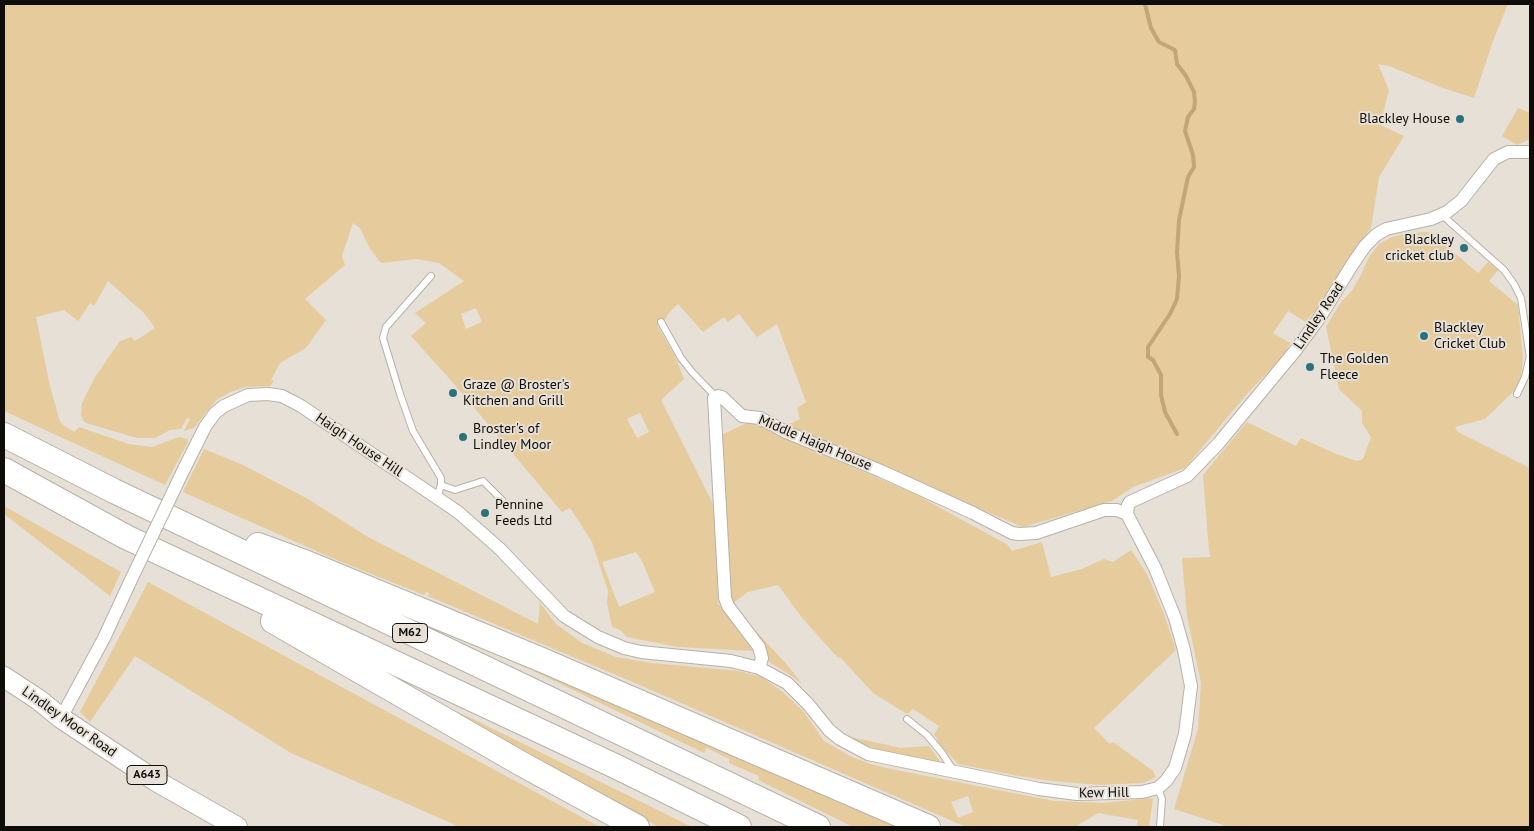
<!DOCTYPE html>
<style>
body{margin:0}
#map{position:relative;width:1534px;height:831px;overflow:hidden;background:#e6e0d6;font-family:"PT Sans",sans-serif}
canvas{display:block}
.frame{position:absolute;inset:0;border:5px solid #0f0d09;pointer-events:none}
</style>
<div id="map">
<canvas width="1534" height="831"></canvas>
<div class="frame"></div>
</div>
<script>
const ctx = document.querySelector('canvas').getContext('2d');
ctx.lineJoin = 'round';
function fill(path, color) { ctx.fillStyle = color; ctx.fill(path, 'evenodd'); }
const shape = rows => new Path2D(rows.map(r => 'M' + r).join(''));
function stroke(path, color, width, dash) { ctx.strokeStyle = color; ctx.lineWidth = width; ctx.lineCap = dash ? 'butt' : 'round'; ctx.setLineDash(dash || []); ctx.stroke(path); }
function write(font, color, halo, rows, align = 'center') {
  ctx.font = font + ' "PT Sans",sans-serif'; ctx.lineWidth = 4; ctx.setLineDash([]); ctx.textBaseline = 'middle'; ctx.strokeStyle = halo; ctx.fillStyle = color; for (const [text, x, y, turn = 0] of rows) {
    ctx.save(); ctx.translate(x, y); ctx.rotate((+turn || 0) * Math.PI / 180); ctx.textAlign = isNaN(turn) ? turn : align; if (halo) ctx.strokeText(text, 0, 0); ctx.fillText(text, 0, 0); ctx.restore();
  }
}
fill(shape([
 [4,4,1508,4,1493,41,1474,98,1443,88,1389,66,1378,64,1389,90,1380,125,1404,136,1379,177,1371,228,1349,258,1317,312,1311,315,1306,322,1288,311,1273,333,1290,343,1285,354,1246,395,1185,468,1133,487,1112,501,1023,527,793,431,789,424,800,419,797,408,806,402,777,324,757,337,739,314,728,322,724,317,703,332,678,304,668,314,665,320,657,325,676,358,684,379,661,400,715,508,718,603,753,651,678,647,627,637,619,629,612,627,607,603,608,591,592,542,570,508,562,512,455,385,411,336,426,323,415,313,464,281,439,263,416,259,381,263,370,249,360,228,353,223,342,256,345,265,305,299,326,320,306,348,280,363,271,380,274,381,270,386,246,387,230,392,216,400,194,428,184,431,190,419,187,418,181,429,170,430,155,438,137,438,86,423,83,420,81,415,82,403,95,377,120,341,131,337,135,341,155,328,144,313,108,281,94,306,90,303,78,321,64,310,36,317,49,382,59,419,63,425,74,432,79,427,129,444,152,447,179,437,187,439,188,442,165,485,4,411],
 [476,308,482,322,466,329,461,314],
 [640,413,649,432,637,438,627,419],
 [636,552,642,561,655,592,619,607,602,562],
 [1518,108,1530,113,1530,139,1517,145,1502,136],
 [1426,232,1431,233,1478,273,1488,262,1498,270,1489,281,1518,305,1523,358,1520,383,1514,391,1485,419,1455,427,1458,432,1530,468,1530,827,1229,827,1174,809,1198,729,1201,683,1187,616,1182,558,1211,557,1209,551,1203,475,1247,422,1296,446,1301,438,1336,454,1357,461,1363,459,1371,437,1362,423,1362,411,1339,389,1326,327,1341,302,1351,292,1360,277,1369,257,1379,244,1392,237,1410,233],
 [749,422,758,422,772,433,913,493,1008,545,1012,551,1042,542,1051,577,1082,569,1104,559,1113,562,1131,550,1147,574,1164,614,1176,650,1094,728,1110,744,1113,742,1153,771,1156,777,1143,783,1100,785,1052,781,1019,776,958,764,937,742,937,738,934,735,939,726,913,709,907,714,873,693,840,657,838,658,803,619,778,585,748,592,733,603,729,594,721,435],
 [204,449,243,465,308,499,368,537,538,624,540,603,556,624,582,643,616,657,652,663,739,671,762,677,784,693,804,712,824,741,850,756,870,764,891,769,1054,801,1103,803,1153,798,1149,827,1136,827,1138,820,1098,813,1075,827,966,827,635,683,428,596,429,593,426,592,424,595,339,561,183,492],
 [968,796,973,812,958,818,951,802],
 [4,506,121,572,110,596,4,514],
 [148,582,600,827,460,827,291,753,135,656,90,722,80,712],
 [442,627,903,827,853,827,758,780,759,776,729,763,729,759,707,748,704,753],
 [754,629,789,667,802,684,789,674,769,662,767,655,751,631],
 [446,707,471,718,692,827,659,827,447,709],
 [846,736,901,748,929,746,941,763,879,751]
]), '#e6cb9c');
stroke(shape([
 [1145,4,1151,28,1159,42,1175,50,1177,64,1186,76,1194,92,1195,102,1194,109,1188,117,1185,131,1193,155,1194,167,1188,177,1179,220,1177,252,1179,276,1177,299,1170,314,1148,347,1148,357,1153,360,1161,375,1161,395,1165,412,1177,434]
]), '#c2a677', 4);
const lane = shape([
 [1442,215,1504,270,1514,284,1521,298,1530,358],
 [431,276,386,327,383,338,400,394,413,431,441,478,441,485,437,498],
 [661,322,681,358,692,372,716,397],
 [1517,394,1525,377,1530,356],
 [441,485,455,490,483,481,502,500],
 [907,719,927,735,942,753,953,770],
 [1158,788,1162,799,1160,827]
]);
const street = shape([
 [184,469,205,427,215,413,224,406,248,395,268,394,282,396,301,406,458,512,500,549,564,616,598,637,624,648,641,652,731,661,759,668,787,683,808,704,829,730,840,739,868,754,1039,789,1077,794,1142,792,1158,788,1166,781,1175,768,1185,734,1191,686,1184,650,1175,618,1155,568,1127,514],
 [1127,514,1128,505,1130,502,1187,476,1218,444,1295,351,1320,317,1352,265,1365,246,1376,235,1386,229,1431,219,1447,212,1461,201,1494,159,1508,152,1530,152],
 [759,668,762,658,759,647,728,606,725,598,714,398,718,396,722,397,742,416,760,418,786,432,881,471,973,513,1012,533,1019,534,1036,533,1104,510,1117,510,1127,514],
 [61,718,104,638,130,582]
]);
const primary = shape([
 [4,677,39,700,61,718,156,781,237,827]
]);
const highway = shape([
 [4,435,114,491,818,827],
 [4,470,126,537,617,767,739,827],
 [258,545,307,563,542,660,928,827],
 [273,621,520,763,637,827]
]);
stroke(lane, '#b7b1a7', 8);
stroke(street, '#b7b1a7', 14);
stroke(primary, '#b7b1a7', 22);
stroke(highway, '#b7b1a7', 26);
stroke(lane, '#fff', 6);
stroke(street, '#fff', 12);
stroke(primary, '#fff', 20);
stroke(highway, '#fff', 24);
const streetBridge = shape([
 [130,582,184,469]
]);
stroke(streetBridge, '#b7b1a7', 14, []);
stroke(streetBridge, '#fff', 12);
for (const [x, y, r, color] of [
 [1460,119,5,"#2b727e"],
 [1464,248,5,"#2b727e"],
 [1424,336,5,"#2b727e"],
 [1310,367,5,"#2b727e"],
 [453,393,5,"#2b727e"],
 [463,437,5,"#2b727e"],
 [485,513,5,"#2b727e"]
]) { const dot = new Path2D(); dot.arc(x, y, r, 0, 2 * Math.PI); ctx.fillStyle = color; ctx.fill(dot); stroke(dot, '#e6e0d6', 2); }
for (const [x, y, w] of [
 [410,633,35],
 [147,775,40]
]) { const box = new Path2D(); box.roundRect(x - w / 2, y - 9.5, w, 19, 4); ctx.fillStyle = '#e6e0d6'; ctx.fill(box); stroke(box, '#0f0d09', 1); }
write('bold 12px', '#0f0d09', null, [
 ["M62",410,633],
 ["A643",147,775]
]);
write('14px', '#0f0d09', '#e6e0d6', [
 ["Blackley House",1450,119,"right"],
 ["Blackley",1454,240,"right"],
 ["cricket club",1454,256,"right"],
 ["Blackley",1434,328],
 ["Cricket Club",1434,344],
 ["The Golden",1320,359],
 ["Fleece",1320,375],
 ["Graze @ Broster's",463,385],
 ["Kitchen and Grill",463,401],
 ["Broster's of",473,429],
 ["Lindley Moor",473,445],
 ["Pennine",495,505],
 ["Feeds Ltd",495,521]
], 'left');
write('14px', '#0f0d09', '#e6e0d6', [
 ["Lindley Road",1319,316,-56],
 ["Middle Haigh House",815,443,23],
 ["Haigh House Hill",359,445,34],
 ["Lindley Moor Road",69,722,35],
 ["Kew Hill",1104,793,-1]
]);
</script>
